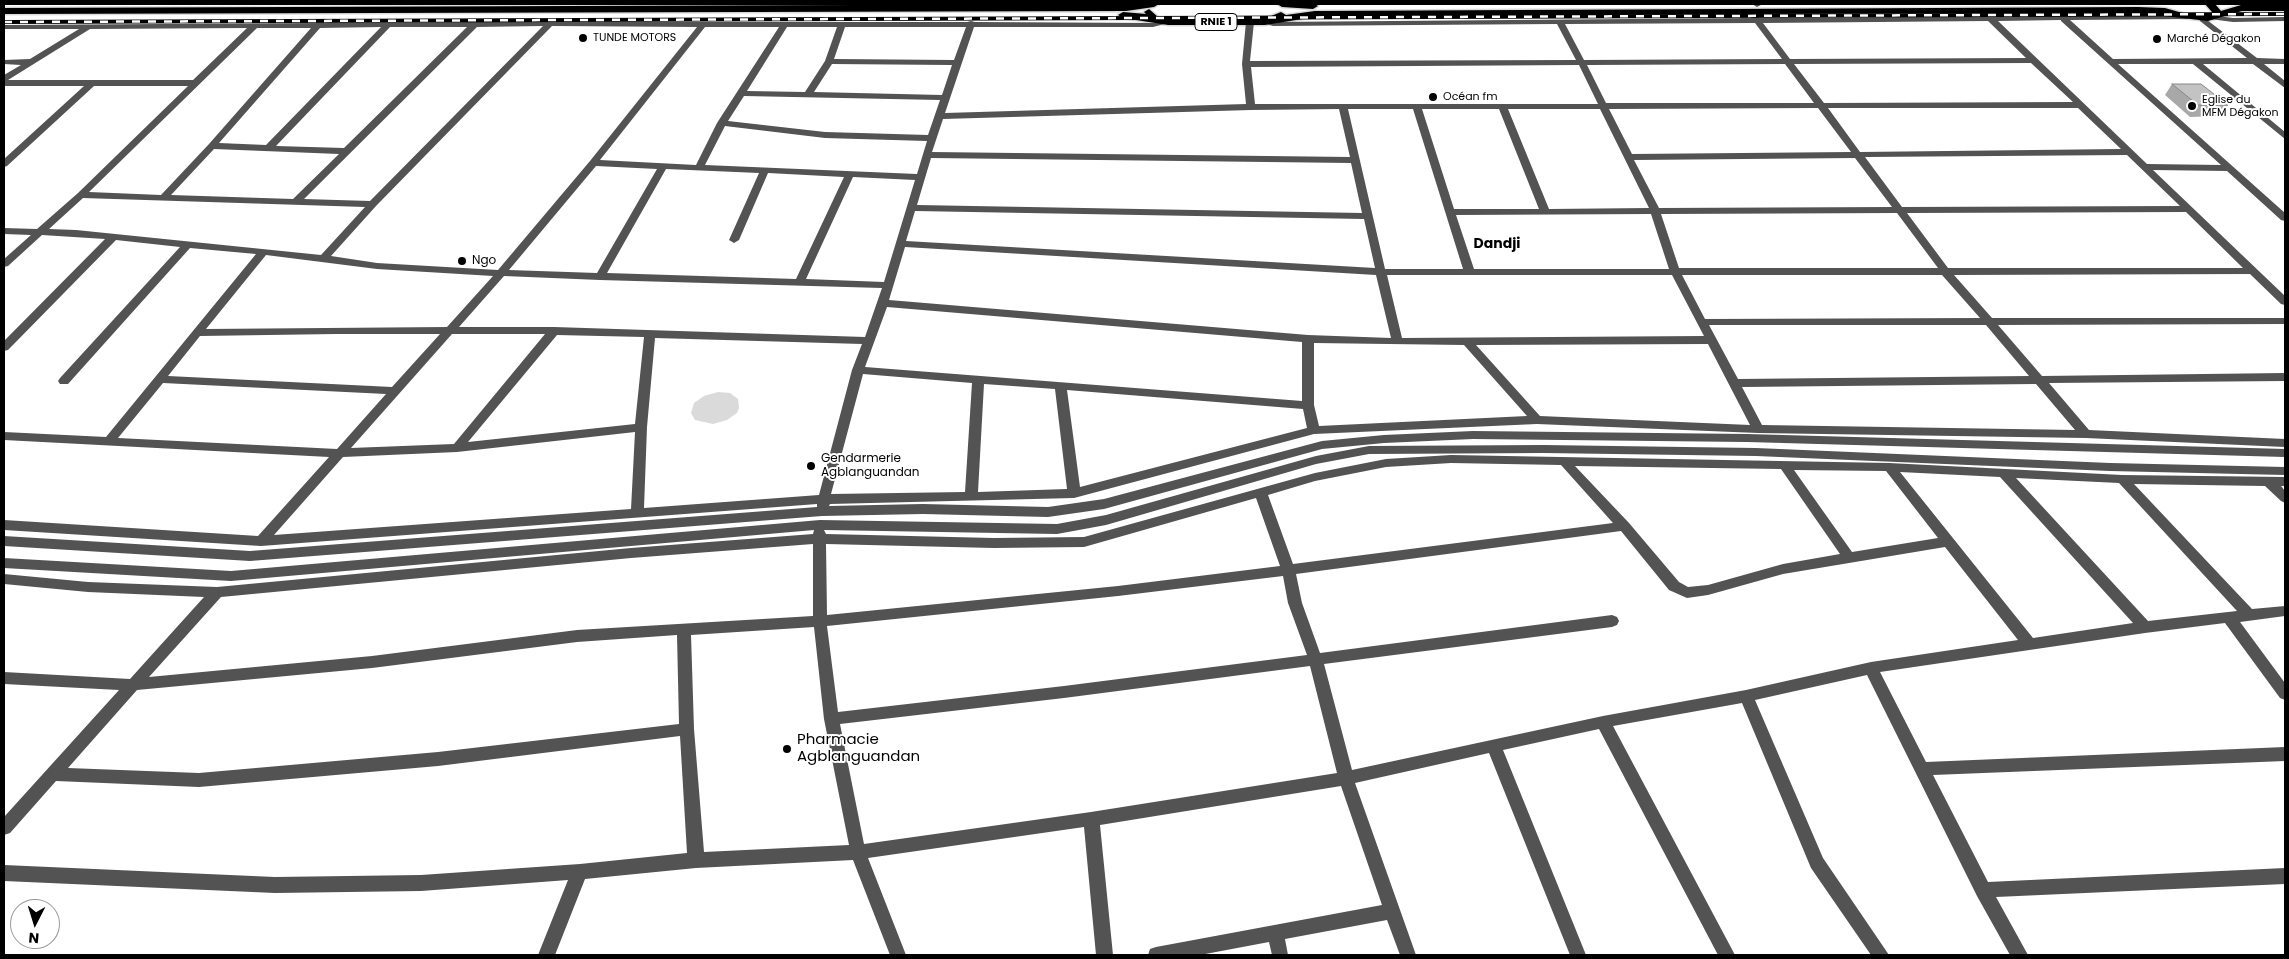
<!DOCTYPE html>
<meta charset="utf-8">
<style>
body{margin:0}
#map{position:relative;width:2289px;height:959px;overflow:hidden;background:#fff;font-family:Poppins,sans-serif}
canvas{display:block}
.frame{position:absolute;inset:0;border:5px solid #000;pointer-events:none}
.north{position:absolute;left:10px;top:899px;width:50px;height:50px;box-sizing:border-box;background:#fff;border:1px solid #999;border-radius:50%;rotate:185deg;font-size:14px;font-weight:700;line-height:20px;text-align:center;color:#000}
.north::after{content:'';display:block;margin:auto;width:18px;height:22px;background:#000;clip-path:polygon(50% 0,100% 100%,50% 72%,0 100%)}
</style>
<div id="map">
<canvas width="2289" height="959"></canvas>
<div class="frame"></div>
<div class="north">N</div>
</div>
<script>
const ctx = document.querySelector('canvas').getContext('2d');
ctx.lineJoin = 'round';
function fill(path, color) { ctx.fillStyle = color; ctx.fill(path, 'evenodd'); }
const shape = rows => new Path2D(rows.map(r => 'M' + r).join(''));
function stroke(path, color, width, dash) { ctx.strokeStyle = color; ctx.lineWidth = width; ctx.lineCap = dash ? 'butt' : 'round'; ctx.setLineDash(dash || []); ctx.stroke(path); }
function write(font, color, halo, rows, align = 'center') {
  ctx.font = font + ' Poppins,sans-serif'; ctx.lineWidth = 4; ctx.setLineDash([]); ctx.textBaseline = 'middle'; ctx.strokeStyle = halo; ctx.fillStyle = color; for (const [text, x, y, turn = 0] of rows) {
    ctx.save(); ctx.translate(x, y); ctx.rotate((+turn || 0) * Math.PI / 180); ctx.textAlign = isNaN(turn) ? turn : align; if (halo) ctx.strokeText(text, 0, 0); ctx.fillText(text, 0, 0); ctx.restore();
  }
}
fill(shape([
 [718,392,730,393,738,399,739,408,737,413,727,420,713,424,695,420,691,413,694,403,704,396]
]), '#dadada');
const highway = shape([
 [1136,4,1159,4,1154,7,1126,11,4,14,4,8,1136,4],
 [1277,4,1315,4,1318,6,1313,9,1282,7,1277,4],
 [2205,4,2215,4,2221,11,2241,5,2285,5,2285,11,2242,11,2208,21,2138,13,1750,14,1315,17,1265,25,1168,25,1123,18,1118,15,1123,12,1146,14,1144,12,1149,9,1158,17,1168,19,1264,19,1281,12,1286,15,1315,11,2138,7,2165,8,2186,14,2211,14,2212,12,2205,4]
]);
stroke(highway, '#dbdbdb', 3);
fill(shape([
 [1752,4,1760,4,1761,5,1757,7,1752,4],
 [1750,13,1756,13,1759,18,2185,15,2188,15,2188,19,2070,20,2113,59,2247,58,2200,21,2199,19,2203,17,2257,58,2285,59,2285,64,2264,64,2285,81,2285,88,2253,64,2203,64,2285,132,2285,139,2193,64,2118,64,2285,213,2285,221,2281,220,2227,171,2153,170,2285,296,2285,305,2281,304,2250,274,1954,275,1992,318,2285,318,2285,324,1998,325,2042,376,2285,373,2285,381,2049,383,2089,430,2285,439,2285,447,2086,438,1758,433,1537,424,1314,434,1074,498,830,504,829,506,923,504,1048,507,1104,499,1322,441,1384,435,1473,431,1747,434,2285,449,2285,457,1747,442,1473,439,1384,443,1322,449,1104,509,1048,517,923,514,822,516,250,561,4,546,4,536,250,551,817,507,817,504,261,546,4,530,4,520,258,536,329,457,4,440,4,432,106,437,256,254,190,248,68,384,60,384,58,381,60,378,180,247,116,240,8,350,4,351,4,341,105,239,42,235,8,266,4,267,4,259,31,235,4,234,4,228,37,229,78,193,188,86,94,86,7,166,4,167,4,159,84,86,4,86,4,75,21,65,4,64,4,60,30,59,79,29,4,29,4,25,475,22,967,22,971,21,975,22,1153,23,1168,20,1172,22,1153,27,974,27,945,113,1246,104,1242,64,1246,22,1250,20,1254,22,1250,61,1576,60,1557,24,1273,26,1261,22,1265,20,1273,22,1751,18,1750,13],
 [2061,20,2061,21,2221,165,2147,164,1998,21,2061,20],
 [1988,21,2026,58,1790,59,1763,23,1988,21],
 [1755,23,1782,59,1584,60,1565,24,1755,23],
 [543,26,370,201,304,199,477,27,543,26],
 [552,26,697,27,590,161,498,270,377,263,331,256,376,206,552,26],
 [381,27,266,145,219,143,320,28,381,27],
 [467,27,344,148,276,146,390,27,467,27],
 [705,27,779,27,717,123,696,165,600,160,705,27],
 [787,27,837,27,825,61,805,92,747,91,787,27],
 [845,27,966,27,954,60,834,59,845,27],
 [247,28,193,80,8,80,90,29,247,28],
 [257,28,311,28,209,144,161,195,89,192,257,28],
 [2031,63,2073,102,1824,103,1794,64,2031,63],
 [832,64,952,65,942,95,814,92,832,64],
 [1785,64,1814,103,1606,103,1587,65,1785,64],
 [1579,65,1598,104,1255,104,1251,67,1579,65],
 [744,96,940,100,928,135,825,132,728,121,744,96],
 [1818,108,1851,152,1632,154,1609,109,1818,108],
 [1828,108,2078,108,2121,149,1860,152,1828,108],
 [1339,109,1350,157,932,152,943,119,1251,110,1339,109],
 [1348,109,1413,109,1463,269,1385,269,1348,109],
 [1422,109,1499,109,1539,209,1454,209,1422,109],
 [1508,109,1600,109,1649,208,1549,209,1508,109],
 [725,126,825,138,927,141,917,174,705,165,725,126],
 [214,149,339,154,293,199,171,195,214,149],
 [2127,155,2180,206,1902,207,1865,157,2127,155],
 [931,158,1351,163,1362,213,917,205,931,158],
 [1855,158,1892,207,1659,208,1634,160,1855,158],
 [596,166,657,169,597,273,509,270,596,166],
 [666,169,759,173,729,240,734,243,739,240,768,173,844,177,796,279,607,273,666,169],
 [853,177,915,180,884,282,806,279,853,177],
 [83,198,365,207,321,255,76,230,49,229,83,198],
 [915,211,1364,219,1375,268,906,241,915,211],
 [2186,212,2243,268,1948,268,1907,213,2186,212],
 [1897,213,1938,268,1679,268,1661,214,1897,213],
 [1651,214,1669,269,1474,269,1456,215,1651,214],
 [905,247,1376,275,1391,338,1308,335,889,300,905,247],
 [266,255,377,269,493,276,447,327,206,329,266,255],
 [1387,275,1672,275,1704,336,1402,338,1387,275],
 [1682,275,1942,275,1980,318,1705,319,1682,275],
 [504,276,600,280,882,288,865,337,554,327,459,327,504,276],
 [887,307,1302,342,1302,401,865,367,887,307],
 [1709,325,1986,325,2029,376,1738,379,1709,325],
 [336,334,440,334,392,387,168,376,200,336,336,334],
 [452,334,545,334,454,444,351,448,452,334],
 [557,335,644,337,635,424,468,442,557,335],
 [655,338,862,344,852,370,819,495,644,508,647,427,655,338],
 [1314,343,1464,345,1527,416,1319,426,1314,405,1314,343],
 [1708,344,1750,425,1540,416,1476,345,1708,344],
 [863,374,972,383,965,492,831,494,863,374],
 [163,383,386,394,337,449,118,438,163,383],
 [984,384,1055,389,1067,489,978,492,984,384],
 [2036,384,2075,430,1762,425,1742,387,2036,384],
 [1067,390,1303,409,1307,428,1080,487,1067,390],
 [635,432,631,509,274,535,343,457,457,452,635,432],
 [2210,15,2233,18,2285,17,2285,21,2233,22,2210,19,2210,15],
 [1543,445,1756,448,2110,463,2285,467,2285,475,2110,471,1756,456,1543,453,1369,454,1316,464,1106,525,1057,534,824,530,826,534,994,538,1084,537,1315,473,1386,459,1451,455,1889,463,2122,475,2285,477,2285,486,2281,486,2285,491,2285,503,2281,501,2265,486,2134,484,2252,609,2285,606,2285,616,2240,622,2285,683,2285,700,2280,698,2225,623,2145,633,1880,672,1926,762,2285,747,2285,761,1933,775,1988,882,2285,868,2285,884,1996,897,2028,955,2010,955,1977,896,1867,675,1755,700,1823,858,1889,955,1871,955,1811,868,1742,703,1613,726,1735,955,1718,955,1599,729,1503,750,1586,955,1570,955,1489,753,1355,783,1416,955,1400,955,1387,920,1285,939,1288,955,1272,955,1269,942,1200,955,1148,955,1150,949,1156,947,1382,905,1341,786,1100,825,1113,955,1096,955,1084,827,868,858,906,955,890,955,853,860,696,868,585,879,555,955,538,955,568,880,421,891,275,893,4,881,4,865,275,877,421,875,580,864,687,853,680,736,438,766,199,787,56,781,10,833,4,835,4,817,119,690,4,684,4,672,130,679,204,597,88,592,4,584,4,574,88,582,217,587,631,548,813,534,814,530,231,581,4,568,4,558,231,571,820,520,1057,524,1106,515,1316,456,1369,446,1543,445],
 [1451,463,1561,465,1613,523,1293,564,1268,495,1315,481,1386,467,1451,463],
 [1575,466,1781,469,1840,554,1783,564,1708,585,1688,587,1679,582,1629,523,1575,466],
 [1794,470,1886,471,1938,538,1852,552,1794,470],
 [1900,472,2000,477,2133,623,2033,638,1900,472],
 [2016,478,2119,483,2237,611,2148,621,2016,478],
 [1256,498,1280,566,1118,586,827,615,826,544,994,548,1084,547,1256,498],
 [1621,531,1669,590,1687,598,1708,595,1783,574,1945,547,2018,640,1871,662,1746,690,1603,716,1352,770,1324,664,1612,627,1617,625,1619,621,1617,617,1612,615,1320,653,1302,603,1296,574,1621,531],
 [813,544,813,616,577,630,372,656,149,677,221,597,631,558,813,544],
 [1283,576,1288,603,1307,655,1064,686,838,712,827,626,1118,596,1283,576],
 [814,627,824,719,849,845,704,852,694,729,691,635,814,627],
 [677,635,679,724,438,752,199,773,68,768,137,690,372,668,577,642,677,635],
 [1310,666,1337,773,1091,812,864,844,840,724,1064,698,1310,666]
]), '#535353');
fill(highway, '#000');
const rail = shape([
 [4,22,2285,14]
]);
stroke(rail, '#000', 4);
stroke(rail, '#fff', 2.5, [8]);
fill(shape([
 [2172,84,2228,105,2220,116,2190,117,2165,95]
]), '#a8a8a8');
const building = shape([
 [2172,84,2201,84,2228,105,2198,105,2172,84]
]);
fill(building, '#c3c3c3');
stroke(building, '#888', 1);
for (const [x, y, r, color] of [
 [583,38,5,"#000"],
 [2157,39,5,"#000"],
 [1433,97,5,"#000"],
 [2192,106,5,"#000"],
 [462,261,5,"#000"],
 [811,466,5,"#000"],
 [787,749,5,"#000"]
]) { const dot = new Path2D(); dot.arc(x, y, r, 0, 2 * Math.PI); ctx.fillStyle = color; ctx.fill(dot); stroke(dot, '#fff', 2); }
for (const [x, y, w] of [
 [1216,22,42]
]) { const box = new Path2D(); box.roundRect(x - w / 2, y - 8.5, w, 17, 4); ctx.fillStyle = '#fff'; ctx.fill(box); stroke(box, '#000', 1); }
write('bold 11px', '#000', null, [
 ["RNIE 1",1216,22]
]);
write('11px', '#000', '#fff', [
 ["TUNDE MOTORS",593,38],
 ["Marché Dégakon",2167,39],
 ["Océan fm",1443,97],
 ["Eglise du",2202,100],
 ["MFM Dégakon",2202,113]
], 'left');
write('12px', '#000', '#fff', [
 ["Ngo",472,261],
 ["Gendarmerie",821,459],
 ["Agblanguandan",821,473]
], 'left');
write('bold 14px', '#000', '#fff', [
 ["Dandji",1497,244]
]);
write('15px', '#000', '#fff', [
 ["Pharmacie",797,740],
 ["Agblanguandan",797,757]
], 'left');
</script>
